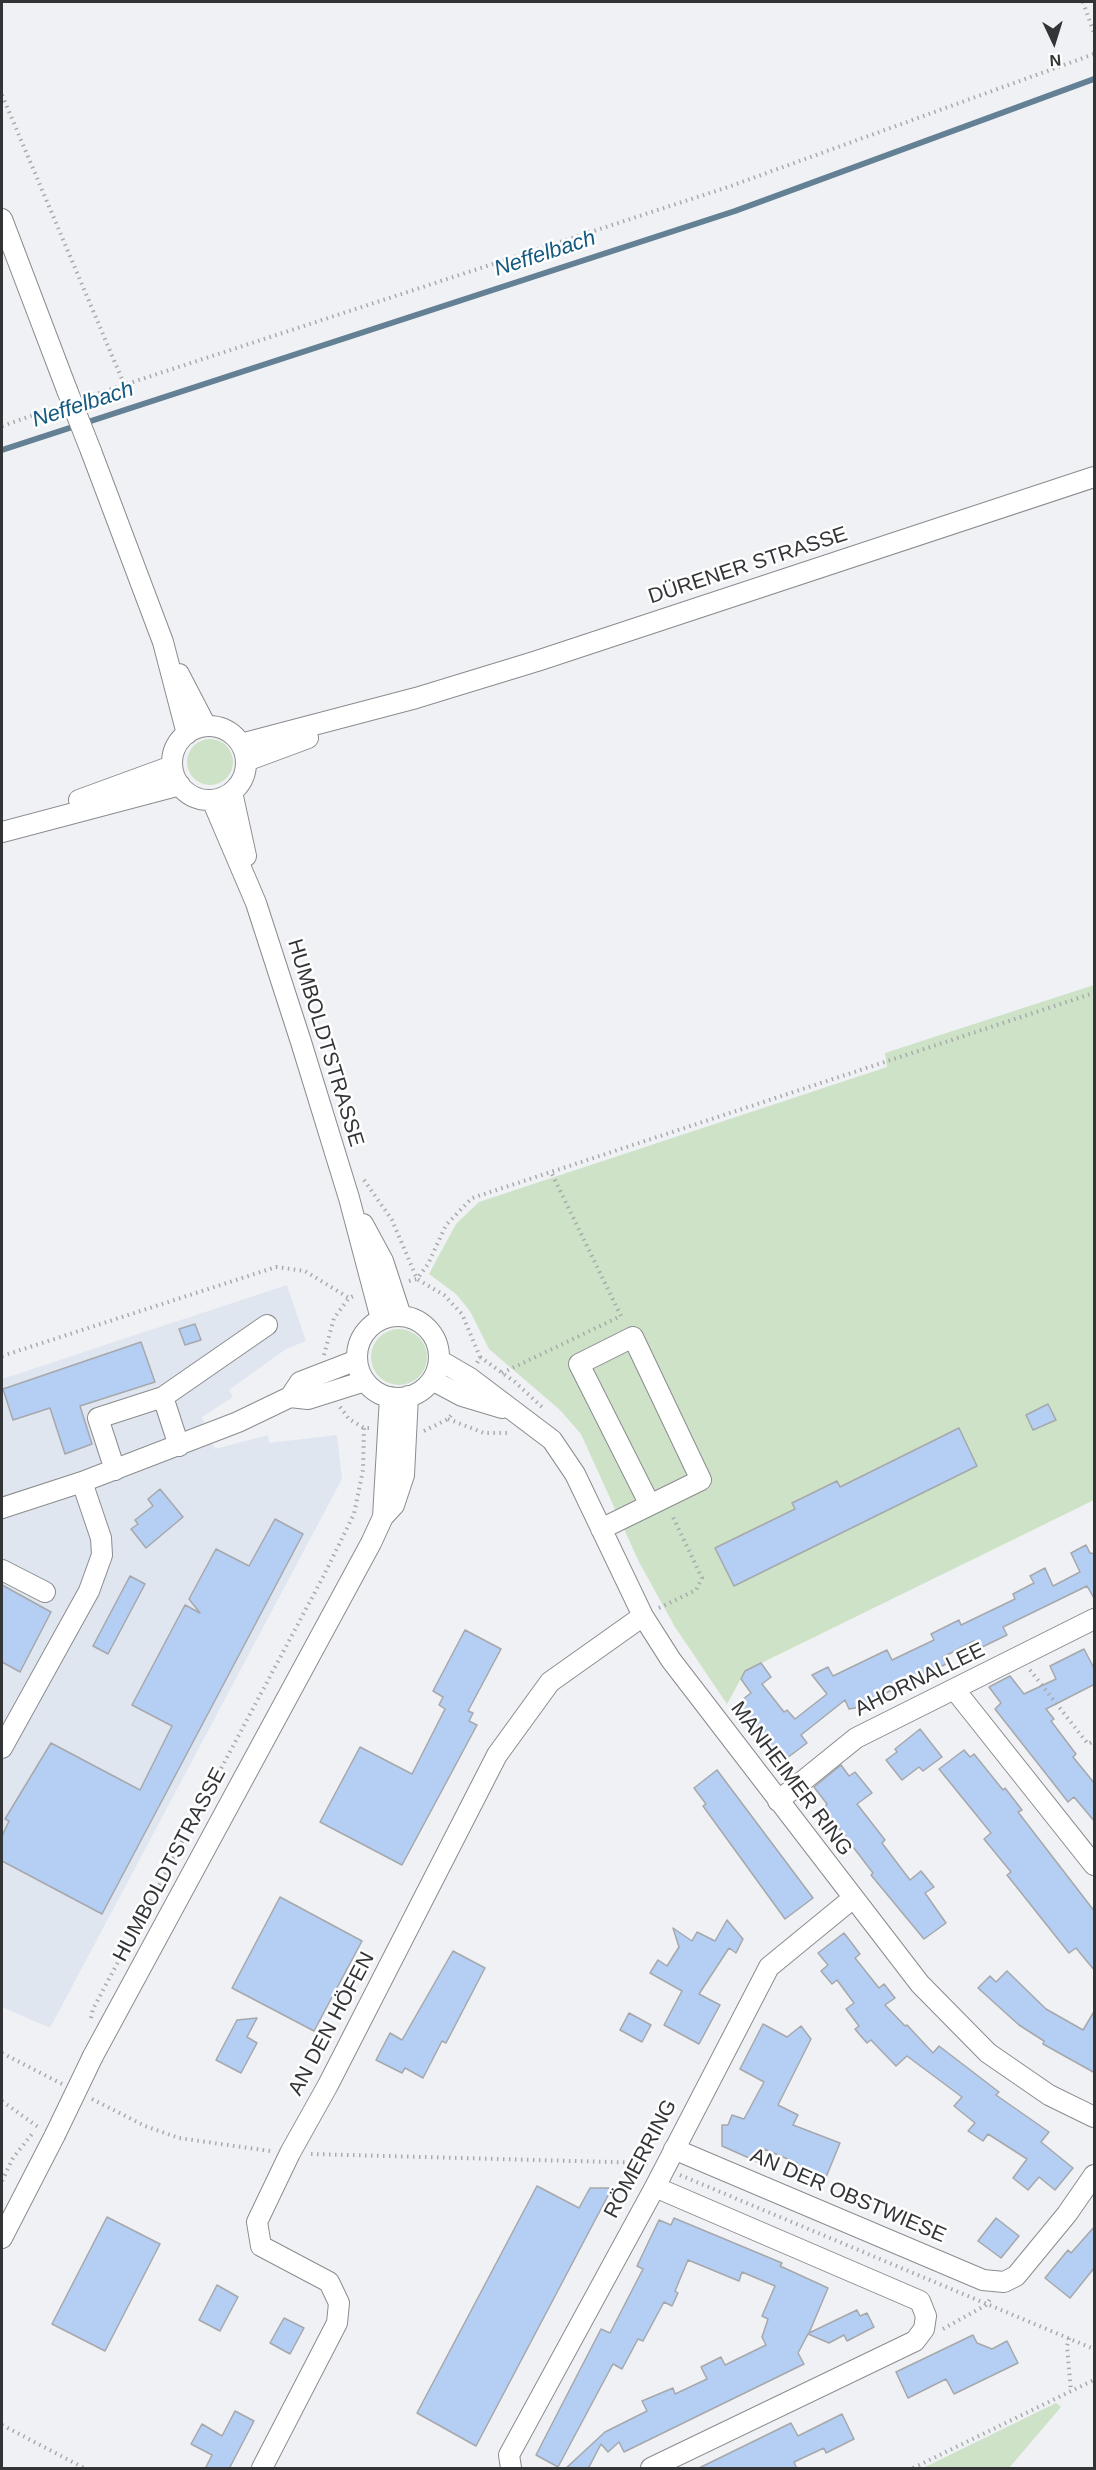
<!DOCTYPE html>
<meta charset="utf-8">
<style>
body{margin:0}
#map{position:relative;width:1096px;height:2470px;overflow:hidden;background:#eff1f4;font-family:Arial,sans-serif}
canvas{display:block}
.frame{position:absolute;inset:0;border:3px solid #333435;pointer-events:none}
.north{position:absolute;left:1024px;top:12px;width:60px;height:60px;-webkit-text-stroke:4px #fefeff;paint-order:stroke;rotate:176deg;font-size:16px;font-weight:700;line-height:24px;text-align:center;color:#333435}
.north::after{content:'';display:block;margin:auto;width:21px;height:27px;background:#333435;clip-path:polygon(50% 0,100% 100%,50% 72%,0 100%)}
</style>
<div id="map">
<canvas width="1096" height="2470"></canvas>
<div class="frame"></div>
<div class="north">N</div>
</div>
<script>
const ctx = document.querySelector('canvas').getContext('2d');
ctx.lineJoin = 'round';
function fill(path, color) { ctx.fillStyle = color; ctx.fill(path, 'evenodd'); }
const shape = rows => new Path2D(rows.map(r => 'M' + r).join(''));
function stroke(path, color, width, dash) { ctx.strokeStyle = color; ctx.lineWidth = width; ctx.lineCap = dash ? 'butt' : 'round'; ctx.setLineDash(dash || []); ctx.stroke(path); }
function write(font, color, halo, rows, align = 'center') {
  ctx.font = font + ' Arial,sans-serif'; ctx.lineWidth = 5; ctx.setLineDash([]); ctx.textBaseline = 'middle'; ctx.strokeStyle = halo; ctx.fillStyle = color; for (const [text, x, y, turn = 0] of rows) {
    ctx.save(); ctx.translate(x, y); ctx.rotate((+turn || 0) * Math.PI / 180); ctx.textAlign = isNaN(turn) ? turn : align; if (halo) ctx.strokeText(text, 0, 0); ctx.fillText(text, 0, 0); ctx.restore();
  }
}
fill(shape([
 [287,1285,306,1341,286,1349,229,1390,233,1397,202,1417,215,1449,268,1435,269,1443,337,1435,342,1479,50,2028,2,2007,2,1379]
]), '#e0e6f0');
fill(shape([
 '187 762a23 23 0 1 1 46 0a23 23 0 1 1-46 0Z',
 [1094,985,1094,1500,745,1671,727,1704,675,1627,639,1562,581,1434,560,1410,489,1349,470,1311,456,1294,429,1274,456,1224,479,1202,887,1067,885,1053],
 '371 1357a28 28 0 1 1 56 0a28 28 0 1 1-56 0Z',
 [1056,2403,1061,2407,1009,2468,923,2468]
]), '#cde2c6');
stroke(shape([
 [2,450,735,211,1094,79]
]), '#648094', 6);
const building = shape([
 [195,1324,201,1340,185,1345,179,1329,195,1324],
 [141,1342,155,1382,80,1406,92,1444,65,1454,50,1408,13,1420,3,1389,141,1342],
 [1048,1404,1056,1420,1033,1430,1026,1415,1048,1404],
 [959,1428,977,1466,734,1586,715,1548,795,1509,792,1503,837,1481,840,1487,959,1428],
 [160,1489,183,1517,146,1548,131,1529,138,1524,135,1520,153,1506,148,1499,160,1489],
 [275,1519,303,1534,102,1914,2,1861,2,1836,9,1821,5,1819,51,1743,140,1790,172,1726,132,1705,185,1605,200,1613,189,1599,216,1549,249,1566,275,1519],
 [1086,1545,1090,1553,1095,1554,1095,1600,1087,1586,1003,1627,1007,1635,978,1649,974,1641,943,1657,946,1664,855,1708,849,1709,845,1700,801,1735,807,1743,783,1761,738,1703,751,1693,741,1679,745,1671,761,1663,771,1677,762,1684,784,1712,787,1710,795,1719,827,1694,812,1675,828,1667,833,1676,887,1650,892,1660,934,1640,931,1634,959,1620,961,1625,1015,1599,1013,1594,1034,1583,1030,1576,1045,1568,1053,1586,1080,1572,1071,1553,1086,1545],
 [130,1576,145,1584,108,1654,93,1646,130,1576],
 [2,1585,51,1612,20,1672,2,1662,2,1585],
 [465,1630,501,1649,468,1711,473,1713,469,1721,477,1725,402,1865,320,1822,360,1747,412,1774,445,1709,439,1705,443,1697,433,1691,465,1630],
 [1084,1649,1095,1670,1095,1684,1046,1709,1054,1719,1051,1721,1076,1754,1073,1757,1095,1784,1095,1822,1074,1797,1068,1802,1043,1770,995,1709,1001,1703,989,1687,1010,1676,1024,1694,1056,1679,1050,1666,1084,1649],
 [920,1729,942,1757,923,1771,919,1767,902,1780,886,1760,897,1752,895,1749,920,1729],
 [964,1750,970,1757,974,1754,1003,1790,1005,1788,1022,1810,1018,1812,1095,1912,1095,1971,1076,1948,1069,1953,1007,1875,1011,1872,984,1839,991,1833,939,1769,964,1750],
 [841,1765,849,1776,855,1772,872,1793,857,1804,885,1840,882,1843,910,1880,921,1871,934,1887,925,1893,946,1923,924,1939,871,1875,873,1873,834,1822,831,1824,822,1812,827,1804,814,1787,841,1765],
 [717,1770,813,1898,785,1919,703,1806,706,1804,694,1788,717,1770],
 [280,1897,362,1941,314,2031,232,1988,280,1897],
 [727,1920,743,1939,736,1953,729,1948,699,1994,720,2005,699,2044,664,2025,682,1991,650,1973,658,1960,667,1966,679,1947,673,1928,692,1941,697,1932,715,1941,727,1920],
 [844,1933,860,1954,855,1958,879,1988,884,1984,895,1998,885,2005,905,2026,907,2025,933,2053,939,2046,999,2092,996,2095,1049,2132,1041,2142,1073,2168,1055,2190,1039,2177,1028,2190,1013,2178,1027,2159,988,2134,983,2141,968,2131,975,2123,954,2106,962,2097,907,2056,896,2066,871,2040,867,2043,860,2035,855,2029,859,2026,846,2009,854,2003,837,1980,832,1984,821,1971,828,1965,818,1953,844,1933],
 [453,1951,485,1968,446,2043,442,2041,423,2078,405,2068,402,2073,376,2060,390,2033,402,2040,453,1951],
 [1007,1971,1046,2009,1083,2030,1095,2010,1095,2073,1043,2044,1044,2041,1019,2025,978,1988,990,1976,996,1982,1007,1971],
 [629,2013,651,2025,642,2042,620,2030,629,2013],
 [257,2018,247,2037,257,2043,241,2073,216,2060,237,2020,257,2018],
 [763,2024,787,2037,801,2026,811,2039,778,2105,798,2115,793,2125,840,2143,822,2187,792,2175,797,2163,764,2149,758,2162,722,2146,722,2125,728,2125,732,2115,744,2119,764,2082,740,2069,763,2024],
 [537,2186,579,2208,590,2188,612,2188,476,2446,417,2413,537,2186],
 [107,2217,160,2244,105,2351,52,2324,107,2217],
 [674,2218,782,2263,780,2266,828,2288,809,2333,857,2310,860,2316,867,2313,874,2327,847,2341,844,2335,829,2343,808,2334,798,2353,804,2364,624,2452,619,2442,608,2452,601,2444,588,2469,565,2469,605,2432,647,2411,642,2401,673,2388,675,2394,707,2379,701,2367,721,2357,725,2365,766,2345,762,2337,768,2319,762,2316,775,2286,742,2272,739,2281,688,2260,675,2291,678,2293,672,2306,664,2302,643,2341,638,2339,622,2369,613,2364,558,2467,536,2455,601,2329,610,2333,643,2269,637,2266,659,2220,671,2225,674,2218],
 [996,2218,1019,2236,1001,2258,978,2241,996,2218],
 [1095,2226,1095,2267,1070,2298,1045,2278,1068,2250,1071,2253,1095,2226],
 [217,2285,238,2297,220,2331,199,2320,217,2285],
 [284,2318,304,2328,290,2354,270,2343,284,2318],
 [973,2335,977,2343,992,2349,1007,2341,1018,2363,954,2394,946,2379,908,2398,896,2372,973,2335],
 [235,2411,254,2421,229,2469,205,2469,212,2455,191,2444,202,2424,222,2436,235,2411],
 [842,2414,854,2439,826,2453,824,2448,794,2462,797,2469,697,2469,791,2423,798,2436,842,2414]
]);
fill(building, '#b4cef4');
stroke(building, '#a6a8ab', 1.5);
const minor = shape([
 [2,219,67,390],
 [91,451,163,642,187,734],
 [179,674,206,726],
 '172 763a37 37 0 1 1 74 0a37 37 0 1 1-74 0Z',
 [241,744,416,698,537,661,1094,477],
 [246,761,308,738],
 [232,792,246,856],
 [79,800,172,766],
 [212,800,256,903,301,1042,349,1198,381,1319],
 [2,832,180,785],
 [363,1224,383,1261,401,1316],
 '357 1357a41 41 0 1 1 82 0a41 41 0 1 1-82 0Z',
 [439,1360,470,1378,552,1440,575,1474,643,1616,671,1660,920,1984,988,2053,1049,2095,1094,2117],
 [432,1380,462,1396,502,1408],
 [163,1397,267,1325],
 [290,1397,308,1399,365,1381],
 [115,1470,98,1418,163,1397,179,1446],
 [2,1508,82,1482,238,1422,290,1397,300,1382,357,1360],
 [383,1517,390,1397],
 [601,1529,701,1480,633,1337,579,1364,650,1505],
 [2,1570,45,1592],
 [955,1690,1094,1865],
 [2,1748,89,1591,102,1555,101,1538,82,1482],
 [778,1801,856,1738,1094,1619],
 [93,2056,371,1543,383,1517,394,1505,404,1475,408,1396],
 [674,2149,983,2280,1004,2282,1016,2276,1067,2214,1094,2175],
 [2,2238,55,2135],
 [262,2468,337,2323,339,2303,329,2282,261,2246,257,2222,290,2153,328,2085,497,1755,550,1682,643,1616],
 [511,2468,509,2455,655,2187,769,1967,852,1899],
 [651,2468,915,2341,924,2329,926,2316,920,2301,655,2187]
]);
stroke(minor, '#8a8c8e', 22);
stroke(shape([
 [1083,2,1094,33],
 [2,95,124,384],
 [87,397,728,187,1094,54],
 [2,426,54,408],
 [364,1180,392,1220,417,1279,444,1295,462,1314,480,1357,477,1363],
 [409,1281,417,1279,428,1264,446,1225,472,1198,1094,993],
 [324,1355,334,1318,349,1298,356,1295],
 [2,1356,276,1267,305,1271,349,1298],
 [480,1357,515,1382,542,1407],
 [502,1373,621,1316,551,1172],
 [340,1407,349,1419,364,1428,372,1428],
 [448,1419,484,1433,511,1433],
 [424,1431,448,1419,453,1413],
 [659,1608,696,1590,702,1578,672,1515],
 [1030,1670,1088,1744,1094,1741],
 [91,2018,93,2009,323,1577,354,1514,363,1470,364,1428],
 [2,2053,62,2084],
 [92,2099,145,2126,179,2138,270,2151],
 [2,2101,38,2127],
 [311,2154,648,2163],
 [680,2175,1094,2349],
 [2,2181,13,2158,32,2134],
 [943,2329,986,2305,991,2298],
 [1069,2338,1067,2346,1071,2391],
 [2,2425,84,2468],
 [913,2468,1094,2380]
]), '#a8aaac', 4, [1.5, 4.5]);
stroke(minor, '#fff', 20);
const minorBridge = shape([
 [67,390,91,451],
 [55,2135,93,2056]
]);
stroke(minorBridge, '#8a8c8e', 22, []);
stroke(minorBridge, '#fff', 20);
write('21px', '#333435', '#fefeff', [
 ["DÜRENER STRASSE",748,566,-18],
 ["HUMBOLDTSTRASSE",325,1043,73],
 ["AHORNALLEE",920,1680,-26],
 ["MANHEIMER RING",791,1779,53],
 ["HUMBOLDTSTRASSE",170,1865,-62],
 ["AN DEN HÖFEN",332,2024,-62],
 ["RÖMERRING",641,2159,-62],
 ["AN DER OBSTWIESE",848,2196,23]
]);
write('italic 22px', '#14597f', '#fefeff', [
 ["Neffelbach",545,254,-18],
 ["Neffelbach",83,405,-18]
]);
</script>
